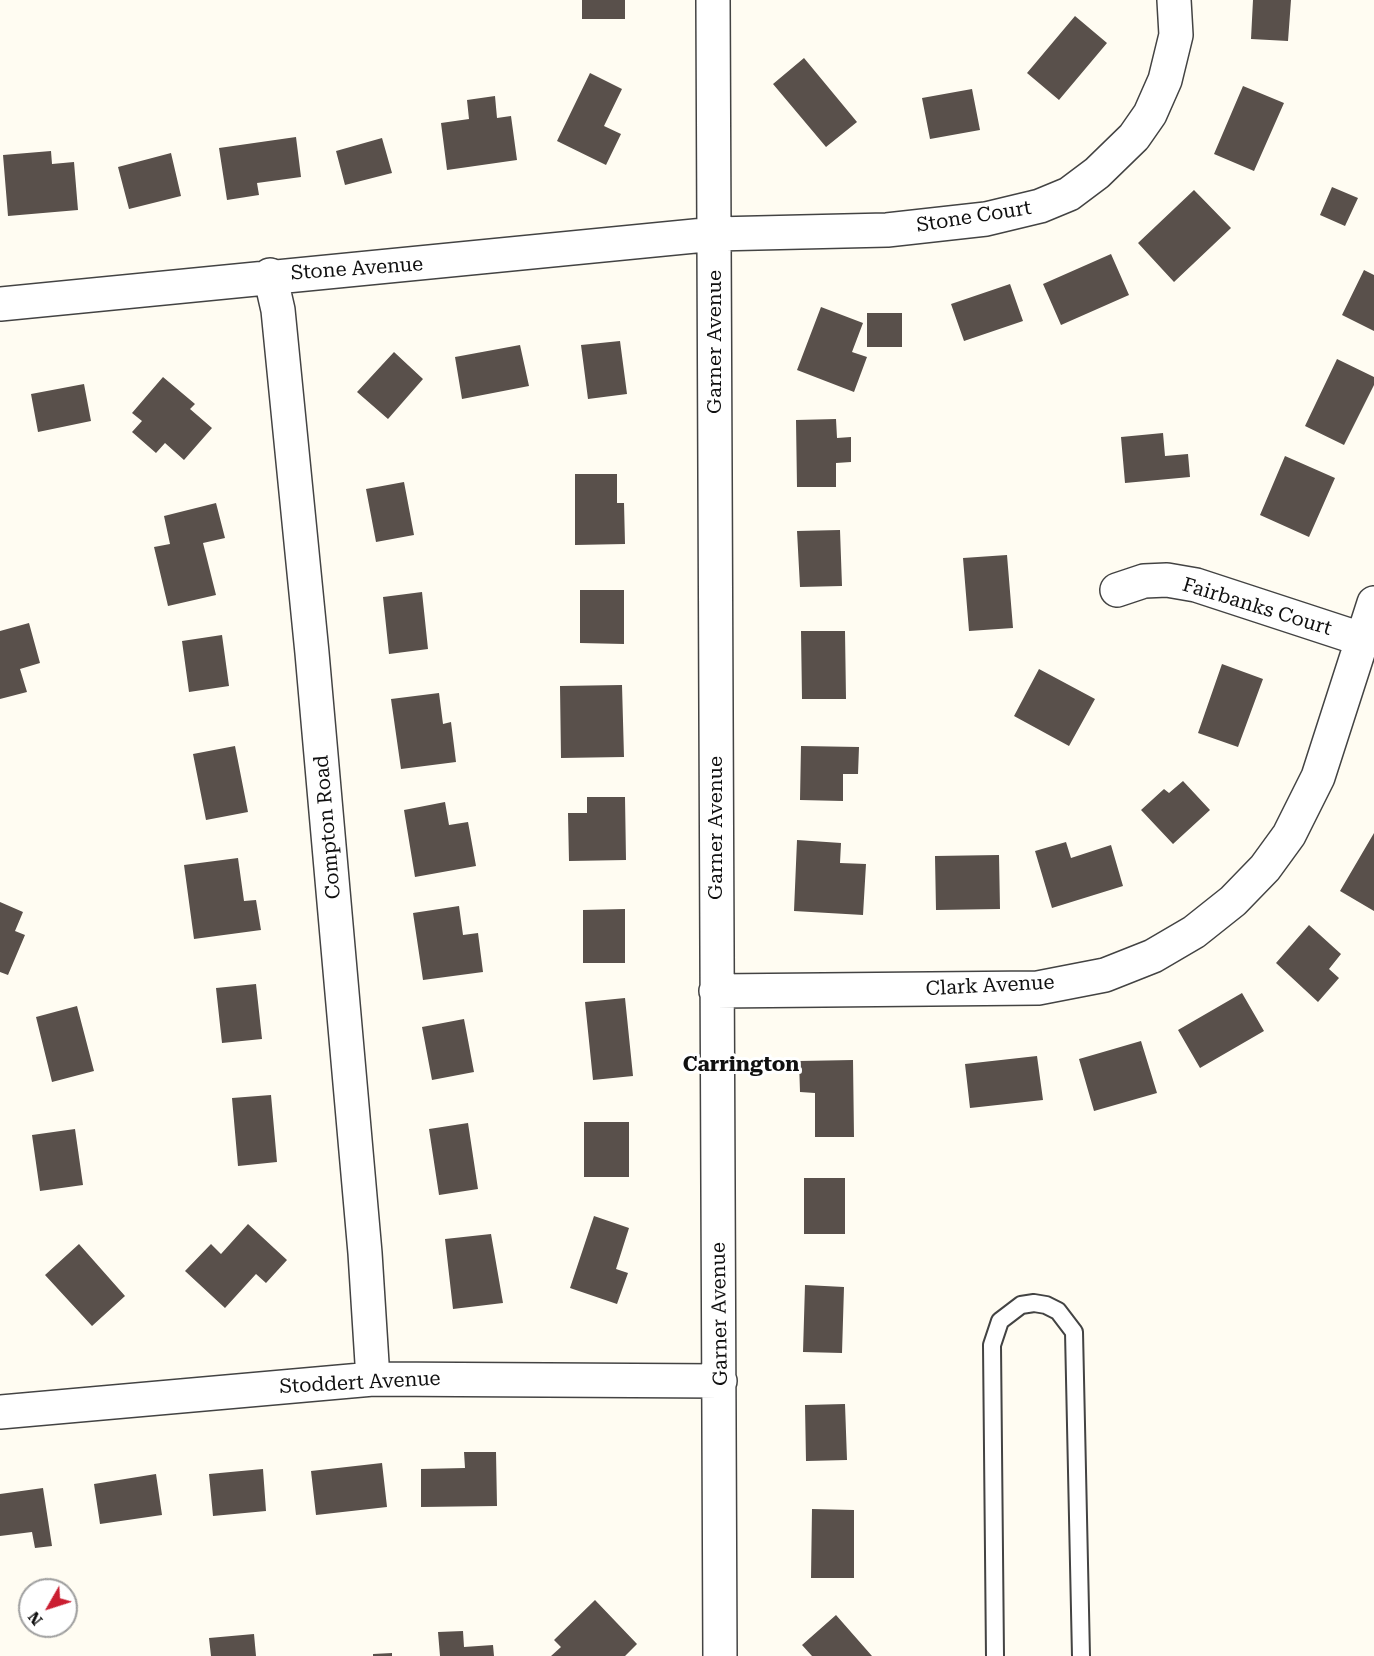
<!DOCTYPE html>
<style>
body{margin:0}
#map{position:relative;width:1374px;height:1656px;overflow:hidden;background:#fffcf2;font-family:"Roboto Serif",serif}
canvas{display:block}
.north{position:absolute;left:18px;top:1578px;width:60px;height:60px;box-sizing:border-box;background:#fff;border:2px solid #9f9f9f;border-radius:50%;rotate:231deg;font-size:16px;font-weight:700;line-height:24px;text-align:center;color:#101010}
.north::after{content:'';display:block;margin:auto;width:21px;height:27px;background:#ca1e31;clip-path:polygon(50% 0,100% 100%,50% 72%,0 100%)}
</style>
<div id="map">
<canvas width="1374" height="1656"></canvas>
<div class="north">N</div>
</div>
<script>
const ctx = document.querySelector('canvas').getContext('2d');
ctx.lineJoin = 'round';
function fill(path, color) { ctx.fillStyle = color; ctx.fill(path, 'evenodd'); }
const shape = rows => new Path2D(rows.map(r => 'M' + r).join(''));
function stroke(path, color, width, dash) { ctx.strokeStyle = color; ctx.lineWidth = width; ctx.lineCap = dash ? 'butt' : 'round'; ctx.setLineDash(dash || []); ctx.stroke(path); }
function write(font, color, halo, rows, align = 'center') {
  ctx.font = font + ' "Roboto Serif",serif'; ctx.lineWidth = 6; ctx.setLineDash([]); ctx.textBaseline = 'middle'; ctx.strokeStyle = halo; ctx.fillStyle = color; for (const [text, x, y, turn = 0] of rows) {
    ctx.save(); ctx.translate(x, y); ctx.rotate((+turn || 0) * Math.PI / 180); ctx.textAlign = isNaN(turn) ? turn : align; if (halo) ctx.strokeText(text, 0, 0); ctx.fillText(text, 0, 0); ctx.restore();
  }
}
fill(shape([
 [582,0,625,0,625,19,582,19],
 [1253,0,1291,0,1288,41,1251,39],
 [1075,16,1107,43,1059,100,1027,73],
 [804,58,857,122,826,147,773,84],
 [590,73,622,89,604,126,621,134,606,165,557,141],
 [1243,86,1284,103,1254,171,1214,154],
 [972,89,980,130,930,139,922,98],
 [495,96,497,118,511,116,517,160,447,170,441,123,469,119,467,100],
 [296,137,301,177,257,183,259,195,227,200,219,148],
 [382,138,392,173,345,185,336,151],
 [51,151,52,164,74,162,78,210,8,216,3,155],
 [171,153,181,196,129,209,118,167],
 [1332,187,1358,198,1345,226,1320,215],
 [1194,190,1231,228,1174,282,1138,243],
 [1111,254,1129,295,1061,325,1043,284],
 [1364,270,1374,275,1374,331,1342,315],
 [1010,284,1023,321,964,341,951,304],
 [821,307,863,323,852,352,867,357,854,392,797,370],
 [867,313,902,313,902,347,867,347],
 [620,341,627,394,588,399,581,345],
 [520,345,529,386,462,399,455,357],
 [394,352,423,379,388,419,357,392],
 [1337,359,1374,377,1374,385,1344,445,1305,426],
 [163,377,195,404,190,409,212,428,184,460,165,443,156,453,132,432,142,421,132,413],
 [84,384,91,421,38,432,31,394],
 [836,419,837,438,851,437,851,462,836,463,836,487,797,487,796,420],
 [1163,433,1165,456,1188,454,1190,477,1125,483,1121,437],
 [1285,456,1335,478,1309,537,1260,515],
 [575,474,617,474,617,503,624,503,625,544,575,545],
 [404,482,414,535,376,542,366,489],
 [216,503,225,538,203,543,216,595,168,606,154,547,170,544,164,516],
 [840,530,842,586,800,587,797,531],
 [1007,555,1013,628,969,631,963,558],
 [580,590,624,590,624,644,580,643],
 [422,592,428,649,389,654,383,597],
 [29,623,40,663,20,669,27,692,0,699,0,631],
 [801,631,845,631,846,699,802,699],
 [222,635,229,686,189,692,182,641],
 [1222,664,1263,679,1238,747,1198,733],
 [1039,669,1095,699,1069,746,1014,716],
 [622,685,624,757,561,758,560,686],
 [439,693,443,724,451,722,456,762,401,769,391,699],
 [235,746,248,812,206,820,193,754],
 [801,746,859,747,858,774,843,774,843,801,800,800],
 [1183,781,1210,810,1173,844,1141,810,1164,789,1169,793],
 [587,797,625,797,626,860,569,861,568,813,587,813],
 [445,802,449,825,468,822,476,866,415,877,404,810],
 [1374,833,1374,911,1340,891],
 [797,840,841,843,840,863,866,864,863,915,794,911],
 [1066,842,1071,858,1111,845,1123,886,1052,908,1035,851],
 [999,855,1000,909,936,910,935,856],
 [238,858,244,901,256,900,261,930,194,939,184,865],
 [0,902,23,912,15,931,25,935,8,975,0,972],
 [459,906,463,935,478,933,483,972,423,980,413,913],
 [625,909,625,963,583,963,583,910],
 [1309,925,1341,954,1329,969,1339,978,1318,1002,1276,963],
 [256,984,262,1039,222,1043,216,988],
 [1242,993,1264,1031,1200,1068,1178,1030],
 [625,998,633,1076,593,1080,585,1002],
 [77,1006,94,1071,52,1082,36,1017],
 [464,1019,474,1072,432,1080,422,1027],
 [1141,1041,1157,1093,1094,1111,1079,1059],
 [1037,1056,1043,1100,970,1108,965,1064],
 [853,1060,854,1137,815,1137,815,1093,800,1092,799,1061],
 [271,1095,277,1162,238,1166,232,1098],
 [584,1122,629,1122,629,1177,584,1177],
 [468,1123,478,1189,439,1195,429,1129],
 [75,1129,83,1185,40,1191,32,1135],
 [804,1178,845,1178,845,1234,804,1234],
 [594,1216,629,1228,616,1269,628,1273,617,1304,570,1288],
 [248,1224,287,1260,266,1283,256,1274,225,1308,185,1271,211,1244,221,1254],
 [491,1234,503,1303,453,1309,445,1239],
 [79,1244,125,1296,92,1326,45,1275],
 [805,1285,844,1287,842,1353,803,1352],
 [845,1404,847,1460,806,1461,805,1405],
 [464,1452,496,1452,497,1506,421,1507,421,1469,465,1468],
 [382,1463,387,1507,316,1515,311,1471],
 [263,1469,266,1511,213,1516,209,1474],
 [156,1474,162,1515,100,1524,94,1484],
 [43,1488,52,1546,35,1548,32,1532,0,1536,0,1494],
 [812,1509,854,1510,854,1578,811,1578],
 [595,1600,637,1644,625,1656,551,1656,561,1647,554,1640],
 [836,1615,872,1656,812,1656,802,1645],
 [463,1631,464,1647,493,1645,494,1656,440,1656,438,1632],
 [254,1634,256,1656,211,1656,209,1638],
 [392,1653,392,1656,373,1656,373,1654]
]), '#59504b');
const service = shape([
 [995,1656,992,1345,1000,1321,1021,1305,1034,1303,1046,1305,1058,1311,1074,1332,1081,1656]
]);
const minor = shape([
 [713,0,720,1656],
 [270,275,278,310,312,653,365,1253,373,1379],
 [0,304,715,234,887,230,986,219,1040,206,1069,194,1097,173,1134,137,1150,114,1165,80,1176,35,1174,0],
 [1117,590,1144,581,1167,580,1196,585,1361,639],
 [716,991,1038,988,1105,975,1153,956,1194,932,1233,901,1265,868,1289,835,1318,777,1374,603],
 [0,1412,373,1379,720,1381]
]);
stroke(service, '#434343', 20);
stroke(minor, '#434343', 36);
stroke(service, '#fff', 16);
stroke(minor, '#fff', 33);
write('20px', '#101010', '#fff', [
 ["Stone Court",974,217,-9],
 ["Stone Avenue",357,269,-4],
 ["Garner Avenue",715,342,-90],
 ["Fairbanks Court",1257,607,17],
 ["Compton Road",328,827,-95],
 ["Garner Avenue",716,828,-90],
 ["Clark Avenue",990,986,-3],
 ["Garner Avenue",720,1314,-91],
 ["Stoddert Avenue",360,1383,-3]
]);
write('bold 21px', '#101010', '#fff', [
 ["Carrington",741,1065]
]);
</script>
